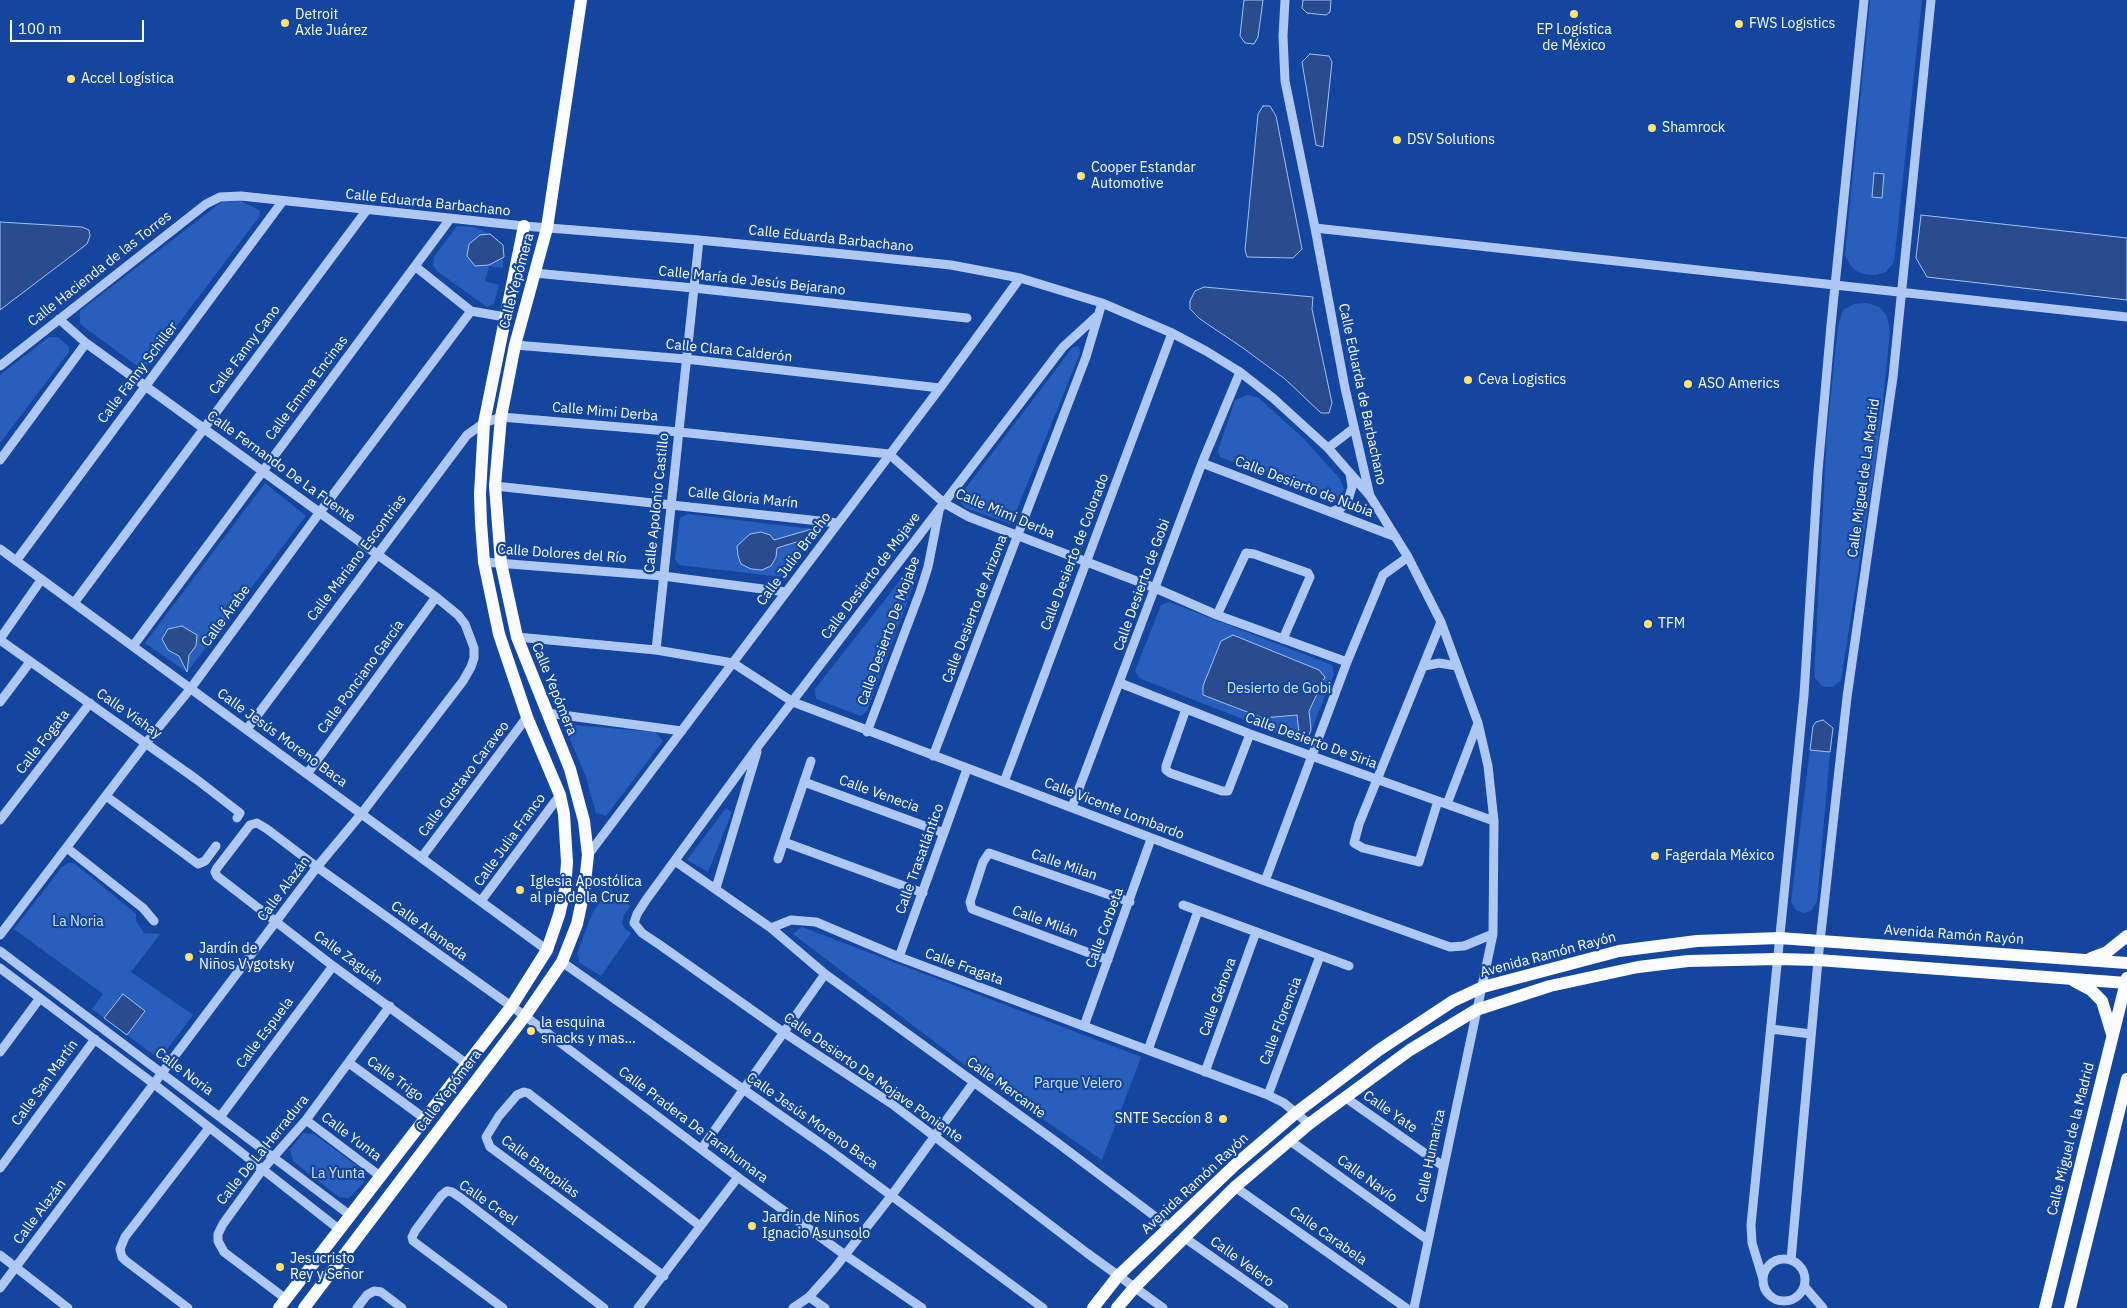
<!DOCTYPE html>
<meta charset="utf-8">
<style>
body{margin:0}
#map{position:relative;width:2127px;height:1308px;overflow:hidden;background:#15469f;font-family:"IBM Plex Sans",sans-serif}
canvas{display:block}
.scale{position:absolute;left:10px;top:20px;width:134px;height:22px;box-sizing:border-box;border:2px solid #fff;border-top:0;padding-left:6px;font-size:15px;line-height:18px;white-space:nowrap;color:#fff;-webkit-text-stroke:4px #15469f;paint-order:stroke}
</style>
<div id="map">
<canvas width="2127" height="1308"></canvas>
<div class="scale">100 m</div>
</div>
<script>
const ctx = document.querySelector('canvas').getContext('2d');
ctx.lineJoin = 'round';
function fill(path, color) { ctx.fillStyle = color; ctx.fill(path, 'evenodd'); }
const shape = rows => new Path2D(rows.map(r => 'M' + r).join(''));
function stroke(path, color, width, dash) { ctx.strokeStyle = color; ctx.lineWidth = width; ctx.lineCap = dash ? 'butt' : 'round'; ctx.setLineDash(dash || []); ctx.stroke(path); }
function write(font, color, halo, rows, align = 'center') {
  ctx.font = font + ' "IBM Plex Sans",sans-serif'; ctx.lineWidth = 4.5; ctx.setLineDash([]); ctx.textBaseline = 'middle'; ctx.strokeStyle = halo; ctx.fillStyle = color; for (const [text, x, y, turn = 0] of rows) {
    ctx.save(); ctx.translate(x, y); ctx.rotate((+turn || 0) * Math.PI / 180); ctx.textAlign = isNaN(turn) ? turn : align; if (halo) ctx.strokeText(text, 0, 0); ctx.fillText(text, 0, 0); ctx.restore();
  }
}
fill(shape([
 [1870,0,1922,0,1894,262,1886,272,1876,275,1864,274,1856,271,1850,265,1845,255],
 [234,197,260,211,259,217,145,368,140,368,80,324,80,311,227,198],
 [457,226,474,227,490,234,503,245,503,268,489,266,485,281,499,285,494,304,487,307,437,271,433,265,434,257],
 [1867,303,1879,307,1887,316,1890,332,1879,438,1841,680,1833,687,1827,687,1822,686,1814,677,1827,433,1838,326,1843,310,1854,304],
 [49,337,58,337,69,347,69,352,0,443,0,375],
 [1079,346,1080,353,1011,524,965,508,961,503,962,493,1073,347],
 [1247,395,1259,398,1304,439,1340,479,1344,489,1340,496,1329,499,1220,457,1218,451,1235,400],
 [265,483,306,516,187,672,145,643],
 [688,514,812,529,816,536,782,577,679,565,675,559,680,518],
 [909,569,917,575,867,711,861,716,816,699,815,689],
 [1169,602,1332,665,1334,674,1308,738,1300,742,1139,678,1135,671,1161,605],
 [573,725,655,732,663,741,606,816,596,813,586,777,567,732],
 [1810,750,1830,752,1817,902,1811,911,1803,913,1796,910,1791,902],
 [726,808,732,812,708,872,687,860],
 [68,863,74,863,136,914,136,921,144,933,160,934,131,972,193,1015,165,1052,158,1056,153,1054,92,1009,103,994,14,929,62,867],
 [609,889,630,906,624,915,622,923,625,929,631,933,601,976,580,963,577,954,592,914],
 [802,927,1141,1057,1102,1160,969,1068,793,934],
 [303,1133,314,1134,361,1169,364,1182,349,1198,339,1197,293,1161,290,1150]
]), '#295fbc');
const water = shape([
 [1244,0,1263,0,1258,37,1254,44,1245,43,1240,36,1244,0],
 [1303,0,1331,0,1330,12,1326,15,1307,13,1302,8,1303,0],
 [1310,54,1329,56,1332,62,1323,147,1316,145,1302,62,1310,54],
 [1263,106,1270,106,1276,116,1302,249,1293,258,1247,257,1245,250,1258,114,1263,106],
 [1874,173,1884,174,1882,198,1872,197,1874,173],
 [1921,215,2127,238,2127,300,1927,277,1916,258,1921,215],
 [0,222,82,227,89,230,90,236,87,244,0,310,0,222],
 [490,234,503,245,504,257,489,265,475,266,467,256,469,244,480,235,490,234],
 [1204,287,1313,297,1312,309,1332,403,1329,413,1321,413,1285,379,1243,348,1200,319,1190,309,1190,301,1195,291,1204,287],
 [812,529,816,536,777,548,776,557,771,566,762,570,751,569,741,564,738,556,737,546,750,534,761,532,770,535,774,540,812,529],
 [182,626,197,635,196,646,189,655,187,672,179,656,168,650,162,639,168,629,182,626],
 [1233,635,1319,670,1325,677,1309,711,1311,730,1308,738,1300,742,1297,715,1263,718,1203,695,1203,686,1221,641,1233,635],
 [1823,720,1833,728,1830,752,1810,750,1813,726,1816,722,1823,720],
 [123,994,145,1011,127,1035,104,1018,123,994]
]);
fill(water, '#2a4c8f');
stroke(water, '#a0c1f6', 1);
stroke(shape([
 [1285,0,1283,36,1285,81,1315,228,1345,388,1370,496,1408,557,1441,622,1478,723,1488,766,1494,821,1493,934,1414,1308],
 [1315,228,2127,317],
 [416,267,471,311,505,317],
 [534,273,694,288,967,318],
 [1098,315,1063,347,759,745,646,900,637,914,634,923,642,933,660,945,783,1032,892,1104,1087,1253,1163,1308],
 [515,345,686,359,940,388],
 [0,366,206,204,220,197,241,196,524,226,699,240,854,255,951,265,1020,278,1102,303,1172,333,1206,351,1240,372,1273,398,1328,448,1370,496],
 [1328,448,1354,428],
 [0,460,86,343],
 [1202,463,1396,537],
 [495,486,838,523],
 [1331,512,1341,508,1348,500,1352,487,1350,473],
 [0,549,547,950],
 [16,561,282,202],
 [484,562,663,576,786,592],
 [74,603,366,211],
 [1217,615,1246,553,1254,554,1308,573,1310,577,1283,639],
 [517,637,656,650,733,663,793,702,1265,881,1450,947,1464,946,1493,934],
 [0,639,41,580],
 [0,640,196,779,240,813,237,818],
 [133,646,450,219],
 [656,650,699,240],
 [1424,666,1439,663,1457,666],
 [1120,683,1250,734,1494,821],
 [0,702,30,662],
 [1186,709,1166,766,1166,770,1170,773,1222,791,1228,791,1250,734],
 [547,713,682,731],
 [247,729,467,435,484,423,501,417,679,432,889,454,944,503,969,517,1155,588,1217,615,1347,662],
 [867,732,920,592,928,567,939,511],
 [933,756,1086,357,1102,303],
 [307,774,436,597],
 [804,782,944,833],
 [1004,782,1172,333],
 [106,796,198,864,205,861,216,846],
 [1438,801,1419,862,1363,848,1354,843,1359,824,1441,622],
 [1447,804,1478,723],
 [1072,807,1202,463,1240,372],
 [0,820,90,703],
 [784,842,923,893],
 [67,848,143,908,154,921],
 [588,855,940,388,1020,278],
 [422,857,527,717],
 [778,859,811,761],
 [675,861,771,928,825,974,1055,1141,1169,1227],
 [1265,881,1347,662,1383,575,1408,557],
 [716,888,757,752],
 [481,901,560,795],
 [1183,905,1349,966],
 [771,928,791,920,816,922,899,957,1268,1095,1284,1103,1309,1124],
 [0,935,146,743,191,688,320,512,471,311],
 [0,951,351,1216],
 [899,957,967,769],
 [1108,960,972,909,970,902,983,862,989,853,1130,902],
 [562,962,827,1148,1043,1308],
 [0,968,154,1084,340,1230],
 [1084,1026,1151,839],
 [1771,1029,1811,1034],
 [1148,1050,1198,911],
 [0,1052,40,998],
 [349,1063,424,1118],
 [467,1064,333,966,217,876,215,872,217,868,250,825,257,823,267,829,317,867,525,1016,743,1181,845,1255,922,1308],
 [1205,1072,1256,932],
 [1268,1095,1320,956],
 [1346,1098,1443,1166],
 [220,1117,333,966],
 [306,1120,380,1176],
 [1289,1140,1428,1240],
 [702,1148,825,974],
 [0,1168,95,1039],
 [1235,1187,1406,1308],
 [1185,1238,1284,1308],
 [0,1255,68,1308],
 '1763 1280a21 21 0 1 1 42 0a21 21 0 1 1-42 0Z',
 [1791,1260,1818,960,1847,697,1893,377,1931,0],
 [664,1276,490,1147,486,1137,499,1116,517,1095,524,1092,528,1093,700,1226],
 [1763,1279,1752,1243,1751,1225,1804,695,1818,471,1831,325,1864,0],
 [1804,1286,1823,1308],
 [0,1288,317,867,362,813,463,681,471,667,474,658,474,648,465,624,458,615,436,597,86,343,59,319],
 [809,1297,825,1308],
 [286,1299,224,1252,218,1241,218,1234,223,1224,262,1170,306,1120,390,1006],
 [188,1308,126,1261,122,1257,120,1249,125,1237,209,1128],
 [357,1308,367,1295,374,1291,381,1292,402,1308],
 [503,1308,413,1241,412,1237,415,1231,441,1196,447,1191,452,1192,461,1198,604,1308],
 [638,1308,738,1177],
 [793,1308,809,1297,834,1269,892,1195,974,1082]
]), '#aec7f3', 9);
stroke(shape([
 [2091,958,2107,952,2127,936],
 [2074,981,2091,990,2102,1001,2112,1034],
 [279,1308,511,1007,547,950,559,915,565,890,567,862,564,814,560,795,527,717,499,634,484,562,481,523,480,494,484,423,524,226],
 [304,1308,525,1016,562,962,577,924,584,891,588,855,584,821,570,769,517,637,501,563,495,486,501,417,515,345,547,228,581,0],
 [1093,1308,1118,1276,1235,1165,1297,1112,1379,1050,1453,1001,1483,987,1619,951,1697,941,1779,938,2127,963],
 [1117,1308,1134,1288,1235,1187,1309,1124,1410,1050,1476,1010,1550,986,1638,967,1688,961,1777,959,1818,960,2127,983],
 [2045,1308,2127,978],
 [2070,1308,2127,1079]
]), '#fafbff', 12);
for (const [x, y, r, color] of [
 [1574,14,5,"#ffe270"],
 [285,23,5,"#ffe270"],
 [1739,24,5,"#ffe270"],
 [71,79,5,"#ffe270"],
 [1652,128,5,"#ffe270"],
 [1397,140,5,"#ffe270"],
 [1081,176,5,"#ffe270"],
 [1468,380,5,"#ffe270"],
 [1688,384,5,"#ffe270"],
 [1648,624,5,"#ffe270"],
 [1655,856,5,"#ffe270"],
 [520,890,5,"#ffe270"],
 [189,957,5,"#ffe270"],
 [531,1031,5,"#ffe270"],
 [1223,1119,5,"#ffe270"],
 [752,1226,5,"#ffe270"],
 [280,1267,5,"#ffe270"]
]) { const dot = new Path2D(); dot.arc(x, y, r, 0, 2 * Math.PI); ctx.fillStyle = color; ctx.fill(dot); stroke(dot, '#15469f', 2); }
write('14px', '#fff', '#15469f', [
 ["Detroit",295,15],
 ["Axle Juárez",295,31],
 ["FWS Logistics",1749,24],
 ["EP Logística",1574,30,"center"],
 ["de México",1574,46,"center"],
 ["Accel Logística",81,79],
 ["Shamrock",1662,128],
 ["DSV Solutions",1407,140],
 ["Cooper Estandar",1091,168],
 ["Automotive",1091,184],
 ["Ceva Logistics",1478,380],
 ["ASO Americs",1698,384],
 ["TFM",1658,624],
 ["Fagerdala México",1665,856],
 ["Iglesia Apostólica",530,882],
 ["al pie de la Cruz",530,898],
 ["Jardín de",199,949],
 ["Niños Vygotsky",199,965],
 ["la esquina",541,1023],
 ["snacks y mas...",541,1039],
 ["SNTE Seccíon 8",1213,1119,"right"],
 ["Jardín de Niños",762,1218],
 ["Ignacio Asunsolo",762,1234],
 ["Jesucristo",290,1259],
 ["Rey y Señor",290,1275]
], 'left');
write('14px', '#fff', '#15469f', [
 ["Calle Eduarda Barbachano",428,203,6],
 ["Calle Eduarda Barbachano",831,239,6],
 ["Calle Hacienda de las Torres",100,269,-38],
 ["Calle Yepómera",517,281,-75],
 ["Calle María de Jesús Bejarano",752,281,6],
 ["Calle Fanny Cano",245,350,-53],
 ["Calle Clara Calderón",729,351,6],
 ["Calle Fanny Schiller",138,373,-53],
 ["Calle Emma Encinas",307,388,-53],
 ["Calle Eduarda de Barbachano",1362,394,78],
 ["Calle Mimi Derba",605,412,5],
 ["Calle Fernando De La Fuente",281,467,36],
 ["Calle Miguel de La Madrid",1864,478,-82],
 ["Calle Desierto de Nubia",1304,487,21],
 ["Calle Gloria Marín",743,498,6],
 ["Calle Apolonio Castillo",657,503,-84],
 ["Calle Mimi Derba",1005,514,23],
 ["Calle Desierto de Colorado",1075,552,-69],
 ["Calle Dolores del Río",562,554,4],
 ["Calle Mariano Escontrias",357,558,-53],
 ["Calle Julio Bracho",794,559,-53],
 ["Calle Desierto de Mojave",871,576,-53],
 ["Calle Desierto de Gobi",1142,585,-70],
 ["Calle Desierto de Arizona",975,609,-69],
 ["Calle Árabe",226,616,-54],
 ["Calle Desierto De Mojabe",889,631,-70],
 ["Calle Ponciano García",361,677,-54],
 ["Calle Yepómera",554,689,68],
 ["Calle Vishay",129,714,35],
 ["Calle Jesús Moreno Baca",282,738,36],
 ["Calle Desierto De Siria",1311,741,20],
 ["Calle Fogata",43,742,-52],
 ["Calle Gustavo Caraveo",464,779,-53],
 ["Calle Venecia",879,794,20],
 ["Calle Vicente Lombardo",1114,809,21],
 ["Calle Julia Franco",510,840,-54],
 ["Calle Trasatlántico",920,859,-70],
 ["Calle Milan",1064,865,19],
 ["Calle Alazán",284,889,-53],
 ["Calle Milán",1045,922,20],
 ["Calle Corbeta",1105,928,-70],
 ["Calle Alameda",429,931,36],
 ["Avenida Ramón Rayón",1954,935,4],
 ["Avenida Ramón Rayón",1548,955,-15],
 ["Calle Zaguán",348,958,36],
 ["Calle Fragata",964,967,20],
 ["Calle Génova",1218,997,-70],
 ["Calle Florencia",1281,1021,-69],
 ["Calle Espuela",265,1033,-53],
 ["Calle Noria",184,1072,37],
 ["Calle Desierto De Mojave Poniente",873,1078,35],
 ["Calle Trigo",395,1079,36],
 ["Calle San Martín",45,1083,-54],
 ["Calle Mercante",1006,1088,36],
 ["Calle Yepómera",449,1091,-53],
 ["Calle Yate",1390,1112,35],
 ["Calle Jesús Moreno Baca",812,1121,35],
 ["Calle Pradera De Tarahumara",693,1125,37],
 ["Calle Yunta",351,1137,37],
 ["Calle Miguel de la Madrid",2071,1139,-76],
 ["Calle De La Herradura",263,1150,-51],
 ["Calle Humariza",1431,1156,-78],
 ["Calle Batopilas",540,1167,37],
 ["Calle Navío",1367,1179,36],
 ["Avenida Ramón Rayón",1195,1184,-43],
 ["Calle Creel",488,1203,35],
 ["Calle Alazán",40,1212,-53],
 ["Calle Carabela",1328,1236,35],
 ["Calle Velero",1242,1262,36]
]);
write('14px', '#d6e4fd', '#15469f', [
 ["Desierto de Gobi",1279,689],
 ["La Noria",78,922],
 ["Parque Velero",1078,1084],
 ["La Yunta",338,1174]
]);
</script>
